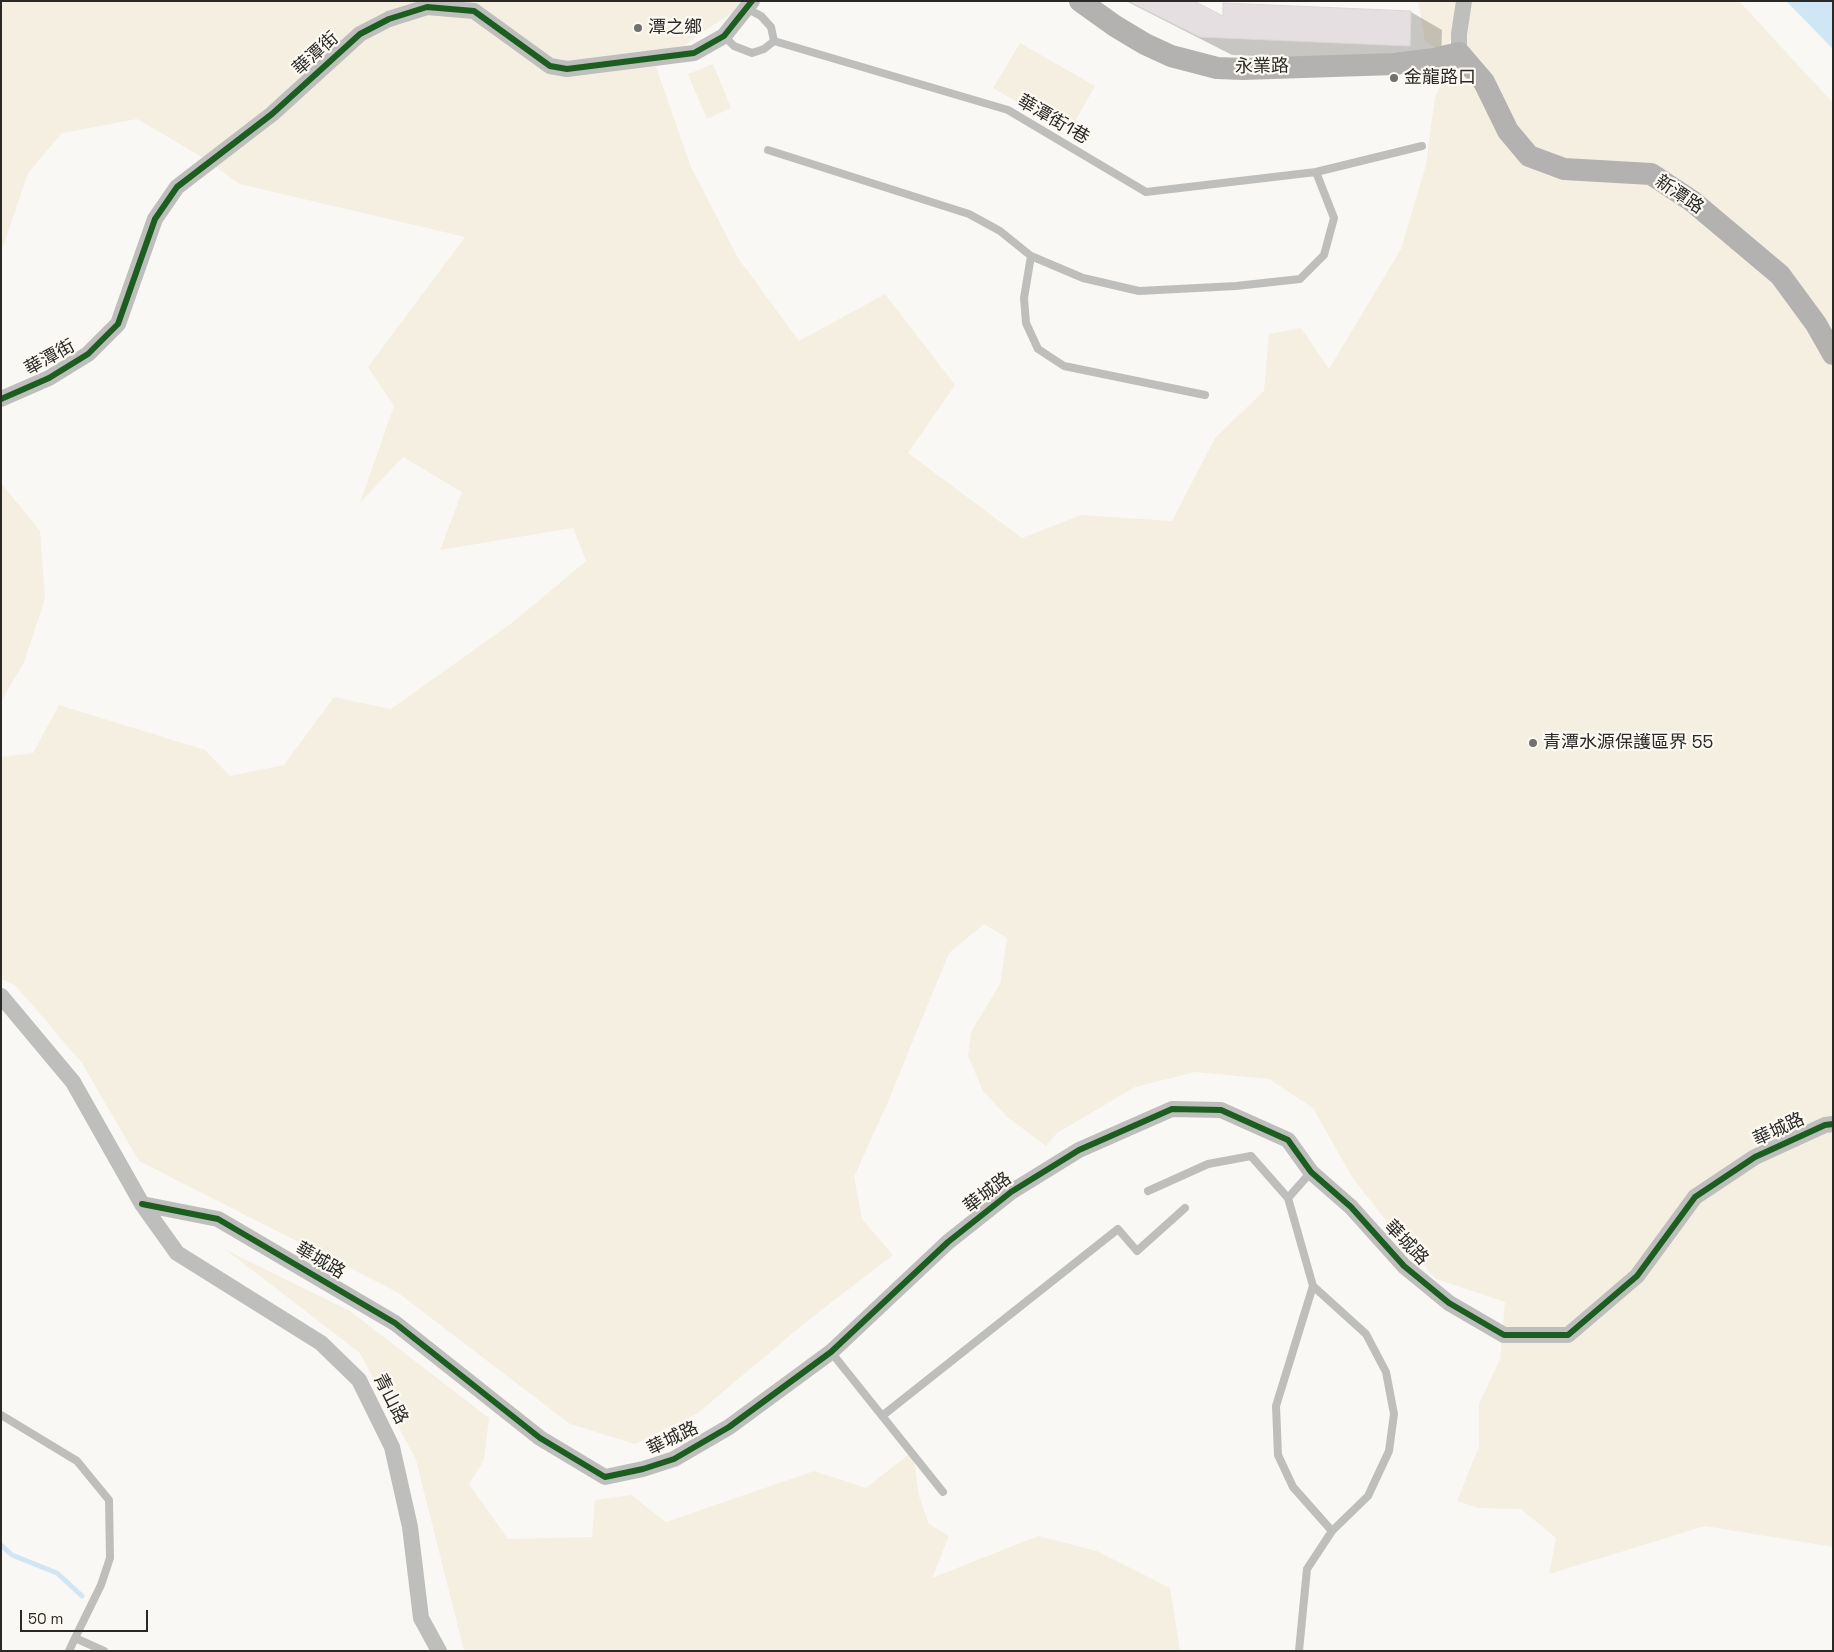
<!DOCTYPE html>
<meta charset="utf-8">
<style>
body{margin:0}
#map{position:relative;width:1834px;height:1652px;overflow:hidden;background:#faf8f4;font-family:"Space Grotesk",sans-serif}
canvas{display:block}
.frame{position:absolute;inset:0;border:2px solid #2a2926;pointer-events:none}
.scale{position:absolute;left:20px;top:1610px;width:128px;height:22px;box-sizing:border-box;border:2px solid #2a2926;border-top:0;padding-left:6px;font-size:15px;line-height:18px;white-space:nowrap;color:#2a2926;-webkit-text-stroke:4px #fcf9f2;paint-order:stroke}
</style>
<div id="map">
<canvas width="1834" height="1652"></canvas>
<div class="frame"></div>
<div class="scale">50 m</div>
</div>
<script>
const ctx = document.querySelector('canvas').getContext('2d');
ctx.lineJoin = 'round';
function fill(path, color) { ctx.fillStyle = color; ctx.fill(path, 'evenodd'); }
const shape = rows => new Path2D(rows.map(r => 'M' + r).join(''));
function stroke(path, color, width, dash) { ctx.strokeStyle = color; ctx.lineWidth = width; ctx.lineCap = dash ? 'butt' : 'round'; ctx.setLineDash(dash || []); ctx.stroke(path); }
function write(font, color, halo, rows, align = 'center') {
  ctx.font = font + ' "Space Grotesk","Noto Sans TC",sans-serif'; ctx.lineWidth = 4.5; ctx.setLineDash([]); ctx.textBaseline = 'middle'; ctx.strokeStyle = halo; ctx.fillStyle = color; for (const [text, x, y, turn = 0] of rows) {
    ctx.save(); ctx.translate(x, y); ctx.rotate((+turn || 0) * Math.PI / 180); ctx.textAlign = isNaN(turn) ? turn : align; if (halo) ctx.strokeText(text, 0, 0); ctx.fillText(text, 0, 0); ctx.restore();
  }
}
fill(shape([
 [1,1,752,1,704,31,656,67,691,167,738,258,799,341,885,294,955,385,908,453,1022,538,1081,515,1172,521,1215,438,1264,391,1269,334,1301,328,1329,369,1401,249,1426,165,1435,97,1469,23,1465,7,1445,52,1425,42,1418,1,1739,1,1833,103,1833,1547,1705,1526,1549,1574,1556,1538,1521,1509,1478,1508,1457,1501,1479,1446,1479,1404,1500,1359,1505,1302,1436,1279,1387,1222,1352,1177,1313,1108,1269,1079,1195,1072,1135,1087,1057,1133,1046,1146,1006,1116,983,1091,968,1056,971,1032,1000,984,1007,938,984,924,949,953,887,1104,854,1177,862,1219,893,1255,806,1322,698,1413,635,1444,570,1424,397,1292,139,1161,82,1063,15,985,1,979,1,757,33,753,59,705,205,750,230,776,284,765,334,697,391,709,513,622,586,561,573,528,440,550,462,492,403,457,360,503,394,406,368,367,465,237,240,184,197,154,137,119,62,133,28,173,3,247,1,247],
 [1020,43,1095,86,1069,132,993,88],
 [713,64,731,108,707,119,688,74],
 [1,483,40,531,45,599,24,662,1,702],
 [226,1250,350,1311,489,1418,484,1460,469,1484,508,1539,592,1537,595,1500,631,1495,666,1522,814,1471,866,1488,913,1451,919,1496,929,1524,949,1536,932,1578,1038,1536,1097,1551,1170,1588,1180,1651,464,1651,416,1460,360,1353]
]), '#f4efe0');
fill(shape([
 [1786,1,1833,1,1833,49]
]), '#d1e6f4');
fill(shape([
 [1126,1,1191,1,1224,18,1225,4,1411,12,1442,30,1441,63,1232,55]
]), '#0003');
stroke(shape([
 [1,1545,12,1555,57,1573,82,1596]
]), '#d1e6f4', 5);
const building = shape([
 [1128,1,1194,1,1223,16,1223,3,1411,11,1410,46,1200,37,1128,1]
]);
fill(building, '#e5dfe1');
stroke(building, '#dad8d7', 1);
stroke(shape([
 [746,8,761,16,771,27,774,41],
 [724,36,734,46,752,53,764,49,774,41],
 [774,41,1008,110,1146,192,1316,172,1422,146],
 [768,150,969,214,1000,231,1031,256,1083,278,1139,291,1236,286,1300,279,1324,255,1334,218,1316,172],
 [1031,256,1024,298,1026,323,1038,349,1064,366,1205,395],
 [1148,1191,1208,1164,1251,1156,1288,1198],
 [1313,1286,1366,1334,1386,1372,1394,1414,1389,1451,1368,1496,1332,1531],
 [831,1352,943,1492],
 [1,1415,77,1461,109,1500,110,1558,101,1585,75,1638],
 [882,1416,1118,1229,1137,1251,1185,1208],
 [69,1651,75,1638,104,1651],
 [1299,1651,1307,1569,1332,1531,1293,1487,1278,1455,1276,1406,1313,1286,1288,1198,1311,1172]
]), '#bebebd', 8);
stroke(shape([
 [1459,53,1459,34,1464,1],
 [1,399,49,378,88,354,118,324,155,219,177,187,272,114,360,34,389,19,427,7,474,11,550,66,567,69,694,53,724,36,752,1],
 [1,996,73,1082,142,1204,177,1253,321,1343,359,1380,392,1447,410,1527,421,1618,439,1651],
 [142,1204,218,1219,395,1323,540,1438,605,1477,643,1469,674,1459,729,1427,831,1352,948,1242,1011,1192,1079,1150,1172,1109,1221,1110,1288,1140,1311,1172,1351,1207,1404,1266,1449,1303,1504,1335,1568,1335,1637,1276,1695,1197,1755,1157,1825,1125,1833,1124]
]), '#bebebd', 16);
stroke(shape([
 [1080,1,1115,26,1145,44,1171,56,1217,68,1243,69,1394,64,1434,59,1459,53,1484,82,1508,131,1529,156,1564,169,1651,174,1692,201,1780,275,1816,324,1833,354]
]), '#b3b2b1', 22);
stroke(shape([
 [1,399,49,378,88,354,118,324,155,219,177,187,272,114,360,34,389,19,427,7,474,11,550,66,567,69,694,53,724,36,752,1],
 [142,1204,218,1219,395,1323,540,1438,605,1477,643,1469,674,1459,729,1427,831,1352,948,1242,1011,1192,1079,1150,1172,1109,1221,1110,1288,1140,1311,1172,1351,1207,1404,1266,1449,1303,1504,1335,1568,1335,1637,1276,1695,1197,1755,1157,1825,1125,1833,1124]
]), '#1b5e20', 6);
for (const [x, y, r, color] of [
 [638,28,5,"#73716e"],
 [1394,78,5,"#73716e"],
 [1533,743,5,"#73716e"]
]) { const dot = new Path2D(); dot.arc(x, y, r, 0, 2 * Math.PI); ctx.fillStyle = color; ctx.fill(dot); stroke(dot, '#fcf9f2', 2); }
write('18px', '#2a2926', '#fcf9f2', [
 ["潭之鄉",648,28],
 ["金龍路口",1404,78],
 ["青潭水源保護區界 55",1543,743]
], 'left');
write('18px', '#2a2926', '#fcf9f2', [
 ["華潭街",316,54,-42],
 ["永業路",1262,67,-1],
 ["華潭街1巷",1053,120,30],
 ["新潭路",1679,195,34],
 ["華潭街",50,358,-29],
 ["華城路",1779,1130,-25],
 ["華城路",988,1193,-37],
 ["華城路",1406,1243,46],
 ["華城路",320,1261,30],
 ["青山路",390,1399,63],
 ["華城路",673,1439,-26]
]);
</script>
